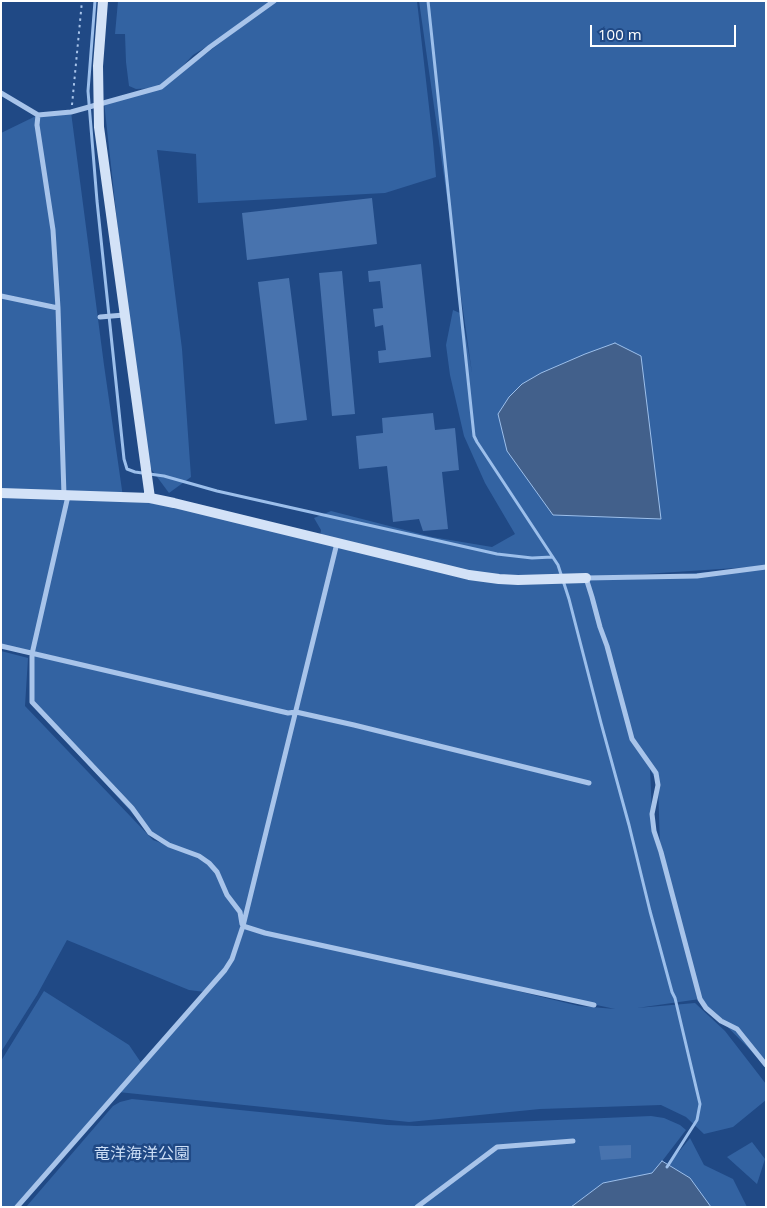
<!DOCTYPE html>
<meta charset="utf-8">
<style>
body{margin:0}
#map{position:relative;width:767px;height:1208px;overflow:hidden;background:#204985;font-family:"Open Sans",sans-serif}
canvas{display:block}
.frame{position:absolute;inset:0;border:2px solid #fff;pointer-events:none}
.scale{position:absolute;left:590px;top:25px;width:146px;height:22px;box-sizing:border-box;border:2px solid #fff;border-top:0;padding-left:6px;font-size:15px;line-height:18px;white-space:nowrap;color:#fff;-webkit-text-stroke:4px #204985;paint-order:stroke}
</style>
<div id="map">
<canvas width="767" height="1208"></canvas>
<div class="frame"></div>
<div class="scale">100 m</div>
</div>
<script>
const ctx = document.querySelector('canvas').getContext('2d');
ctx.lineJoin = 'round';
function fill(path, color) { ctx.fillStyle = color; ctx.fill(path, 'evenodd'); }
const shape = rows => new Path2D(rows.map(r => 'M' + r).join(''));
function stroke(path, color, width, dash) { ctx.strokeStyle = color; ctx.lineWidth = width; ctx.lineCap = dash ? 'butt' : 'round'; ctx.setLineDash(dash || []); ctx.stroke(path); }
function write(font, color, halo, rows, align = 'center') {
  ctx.font = font + ' "Open Sans","Noto Sans JP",sans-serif'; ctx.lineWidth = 5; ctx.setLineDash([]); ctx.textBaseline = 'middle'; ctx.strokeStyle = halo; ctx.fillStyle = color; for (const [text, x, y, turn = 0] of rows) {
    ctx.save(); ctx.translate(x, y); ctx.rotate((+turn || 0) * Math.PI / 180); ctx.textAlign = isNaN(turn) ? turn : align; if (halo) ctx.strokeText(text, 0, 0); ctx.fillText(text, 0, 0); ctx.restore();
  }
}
fill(shape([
 [118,1,274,1,227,34,193,55,165,85,275,1,417,1,433,142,436,177,385,193,198,203,196,154,157,150,182,349,191,477,169,493,143,458,104,102,157,88,136,89,129,86,126,62,125,34,115,34],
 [419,1,766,1,766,566,599,577,663,576,766,567,766,1066,700,999,637,1008,695,1003,725,1031,766,1084,766,1100,733,1127,704,1134,686,1117,661,1105,540,1109,409,1122,118,1092,17,1207,1,1207,1,1061,44,991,129,1045,142,1064,205,992,189,990,67,940,37,995,1,1052,1,651,28,658,25,706,153,840,173,847,150,833,32,702,32,654,1,647,1,133,38,115,71,112,104,365,123,497,320,538,321,530,314,518,331,511,432,537,492,547,515,534,485,483,464,436,450,375,446,345,453,310,462,314,472,373],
 [650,769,658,785,660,845,652,814],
 [398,962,615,1009,579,1006],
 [132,1099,387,1125,417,1126,651,1116,664,1118,680,1125,686,1130,653,1173,603,1183,571,1207,26,1207,113,1106,120,1102],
 [690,1138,704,1165,733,1179,747,1207,709,1207,669,1164],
 [752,1142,765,1159,757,1184,727,1157]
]), '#3363a2');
const water = shape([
 [615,343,641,356,661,519,553,515,507,451,498,414,509,397,522,384,541,373,585,354,615,343],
 [662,1161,690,1178,711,1207,571,1207,603,1183,652,1173,662,1161]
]);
fill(water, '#42608b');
stroke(water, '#9cbfeb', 1);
stroke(shape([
 [95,1,88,91,97,201,124,459,127,469,135,472,164,476,217,491,497,554,532,558,552,557],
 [428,1,474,436,477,442,558,565,569,599,601,723,629,825,650,911,672,992,675,998,700,1104,697,1120,667,1167]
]), '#9cbfeb', 3);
fill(shape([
 [372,198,377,244,247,260,242,213],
 [421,264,431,357,379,363,378,351,386,350,383,325,375,327,373,309,383,308,380,281,369,282,368,271],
 [342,271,355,414,332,416,319,273],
 [289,278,307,420,275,424,258,282],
 [433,413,435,430,455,428,459,470,442,472,448,529,423,531,419,519,393,522,387,466,359,469,356,436,383,433,382,418],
 [631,1145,631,1158,601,1160,599,1146]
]), '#4873ae');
stroke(shape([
 [72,105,82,1]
]), '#a8c4ea', 2, [2.5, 4]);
stroke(shape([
 [1,93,38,115,71,112,161,87,210,47,274,1],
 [38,115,37,125,53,230,58,308,64,495],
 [1,296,58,308],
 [100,317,124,315],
 [68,496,32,654,32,702,132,808,150,833,169,845,199,856,209,863,217,872,227,895,240,912,242,924],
 [766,567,697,576,586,578,592,597,600,627,607,646,632,739,656,773,658,785,652,814,654,831,661,852,700,999,706,1008,721,1021,737,1029,766,1065],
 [1,646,288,713,296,712,354,725,589,783],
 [243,926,265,933,594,1005],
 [17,1207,225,970,232,959,243,926,337,543],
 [417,1207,497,1147,573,1141]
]), '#a8c4ea', 5);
stroke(shape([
 [103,1,98,66,99,127,150,498],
 [1,493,150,498,174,503,469,575,499,579,518,580,586,578]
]), '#d3e2f7', 10);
write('16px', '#cddff7', '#204985', [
 ["竜洋海洋公園",142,1154]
]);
</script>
